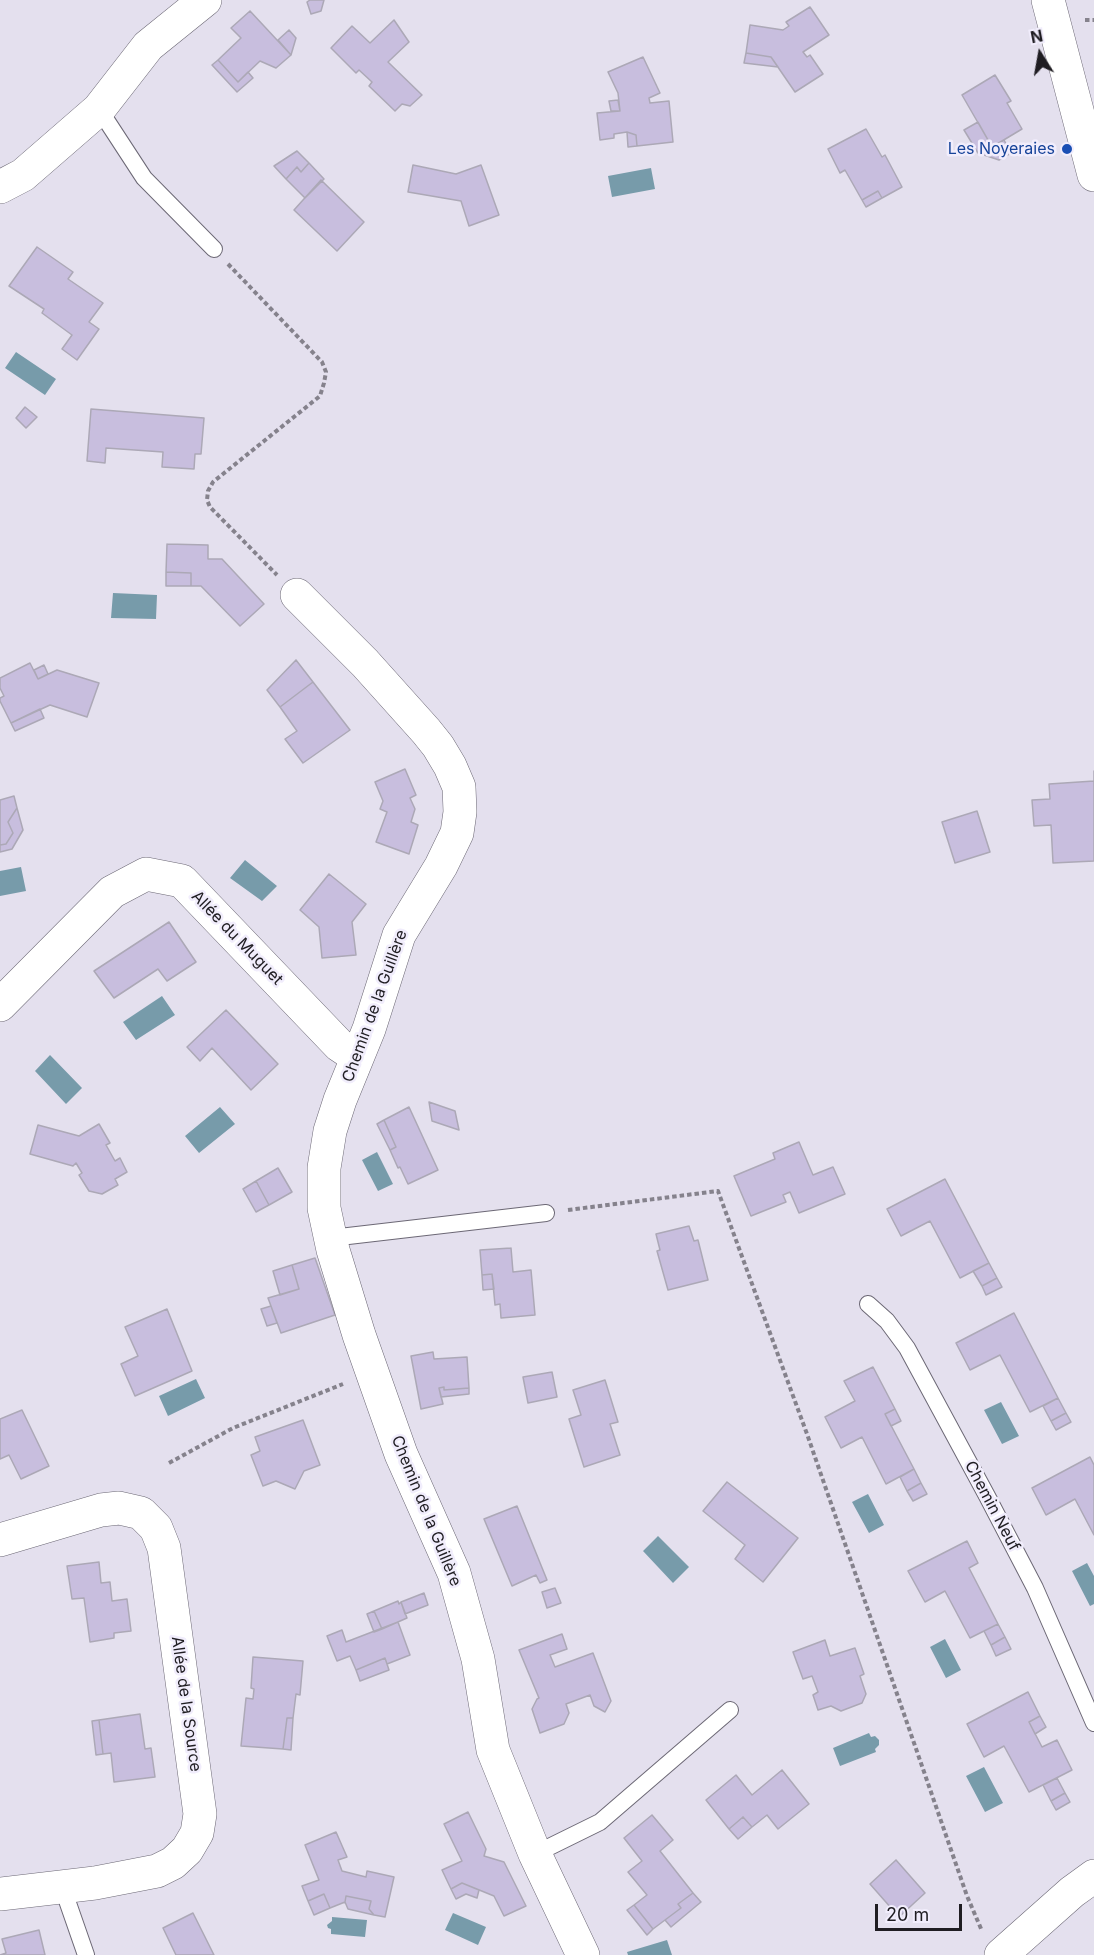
<!DOCTYPE html>
<meta charset="utf-8">
<style>
body{margin:0}
#map{position:relative;width:1094px;height:1955px;overflow:hidden;background:#e4e0ee;font-family:Inter,sans-serif}
canvas{display:block}
.north{position:absolute;left:1010px;top:24px;width:60px;height:60px;-webkit-text-stroke:4px #f1edfc;paint-order:stroke;rotate:349deg;font-size:16px;font-weight:700;line-height:24px;text-align:center;color:#1f1d22}
.north::after{content:'';display:block;margin:auto;width:21px;height:27px;background:#1f1d22;clip-path:polygon(50% 0,100% 100%,50% 72%,0 100%)}
.scale{position:absolute;left:875px;top:1904px;width:87px;height:27px;box-sizing:border-box;border:3px solid #1f1d22;border-top:0;padding-left:8px;font-size:18px;line-height:21px;white-space:nowrap;color:#1f1d22;-webkit-text-stroke:4px #f1edfc;paint-order:stroke}
</style>
<div id="map">
<canvas width="1094" height="1955"></canvas>
<div class="north">N</div>
<div class="scale">20 m</div>
</div>
<script>
const ctx = document.querySelector('canvas').getContext('2d');
ctx.lineJoin = 'round';
function fill(path, color) { ctx.fillStyle = color; ctx.fill(path, 'evenodd'); }
const shape = rows => new Path2D(rows.map(r => 'M' + r).join(''));
function stroke(path, color, width, dash) { ctx.strokeStyle = color; ctx.lineWidth = width; ctx.lineCap = dash ? 'butt' : 'round'; ctx.setLineDash(dash || []); ctx.stroke(path); }
function write(font, color, halo, rows, align = 'center') {
  ctx.font = font + ' Inter,sans-serif'; ctx.lineWidth = 5; ctx.setLineDash([]); ctx.textBaseline = 'middle'; ctx.strokeStyle = halo; ctx.fillStyle = color; for (const [text, x, y, turn = 0] of rows) {
    ctx.save(); ctx.translate(x, y); ctx.rotate((+turn || 0) * Math.PI / 180); ctx.textAlign = isNaN(turn) ? turn : align; if (halo) ctx.strokeText(text, 0, 0); ctx.fillText(text, 0, 0); ctx.restore();
  }
}
fill(shape([
 [651,168,655,189,612,197,608,176],
 [16,352,56,379,45,395,5,368],
 [113,593,157,595,156,619,111,618],
 [245,860,277,886,262,901,230,878],
 [21,867,26,891,0,896,0,871],
 [162,996,175,1015,136,1040,123,1022],
 [50,1055,82,1088,66,1104,35,1071],
 [220,1107,235,1124,199,1153,185,1136],
 [377,1152,393,1184,378,1191,362,1160],
 [196,1379,205,1398,168,1416,159,1396],
 [1001,1402,1019,1436,1002,1444,984,1410],
 [868,1494,884,1525,869,1533,852,1502],
 [658,1536,689,1567,673,1583,643,1551],
 [1087,1563,1094,1576,1094,1604,1090,1606,1072,1571],
 [945,1639,961,1670,946,1678,930,1647],
 [869,1733,871,1737,875,1736,879,1740,879,1745,875,1749,876,1752,840,1766,833,1748],
 [984,1767,1003,1803,985,1812,966,1776],
 [453,1913,486,1927,478,1945,445,1930],
 [332,1917,367,1920,365,1937,331,1934,331,1929,328,1928,327,1925,332,1921],
 [667,1940,672,1955,628,1955,627,1952]
]), '#779baa');
const building = shape([
 [310,0,324,0,321,11,311,14,307,2,310,0],
 [810,7,829,35,803,52,807,57,810,55,823,74,795,92,771,57,746,53,750,25,783,30,789,26,786,22,810,7],
 [250,11,291,55,276,68,260,61,238,82,218,60,241,38,231,28,250,11],
 [394,20,409,42,388,62,422,95,410,106,402,104,395,111,369,86,372,82,359,70,356,73,331,48,352,26,370,43,394,20],
 [289,30,296,38,291,55,278,40,289,30],
 [746,53,771,57,778,67,744,63,746,53],
 [643,57,660,93,649,98,650,103,669,101,673,142,637,146,636,135,627,132,614,134,614,138,600,140,597,113,620,111,618,93,608,72,643,57],
 [218,60,238,82,248,72,253,78,237,92,212,65,218,60],
 [995,75,1011,101,1007,103,1022,129,992,147,962,95,995,75],
 [618,100,620,111,611,111,609,101,618,100],
 [978,122,992,147,1004,140,1011,153,999,160,978,153,964,130,978,122],
 [866,129,882,157,885,155,902,187,882,198,878,191,862,200,845,170,840,173,828,149,866,129],
 [627,132,636,135,637,146,628,147,627,132],
 [297,151,309,163,301,172,297,167,286,179,274,166,297,151],
 [309,163,324,179,305,198,286,179,297,167,301,172,309,163],
 [413,165,456,174,481,165,499,215,469,226,461,201,408,192,413,165],
 [321,180,364,222,337,251,294,210,321,180],
 [878,191,882,198,866,207,862,200,878,191],
 [37,247,73,272,68,279,103,303,89,322,99,329,77,360,62,349,72,335,42,313,44,309,9,286,37,247],
 [25,407,37,417,26,428,16,418,25,407],
 [91,409,204,418,201,454,195,454,194,469,162,467,163,452,106,448,105,463,87,461,91,409],
 [167,544,208,545,208,559,222,559,264,604,240,626,201,586,191,586,191,573,166,572,167,544],
 [166,572,191,573,191,586,166,586,166,572],
 [296,660,313,682,280,707,267,690,296,660],
 [30,663,38,679,57,670,99,683,87,717,50,705,11,723,0,701,0,698,4,696,0,688,0,678,30,663],
 [44,665,48,674,38,679,34,670,44,665],
 [313,682,350,730,303,763,285,739,297,731,280,707,313,682],
 [40,709,44,718,15,731,11,723,40,709],
 [405,769,416,795,410,798,415,809,411,822,418,825,409,854,376,842,387,812,380,809,383,801,375,782,405,769],
 [1094,771,1094,861,1053,863,1051,825,1034,826,1032,800,1050,799,1049,784,1094,781,1094,771],
 [14,796,17,808,8,822,13,833,6,844,0,845,0,800,14,796],
 [17,808,23,830,12,849,0,852,0,845,6,844,13,833,8,822,17,808],
 [977,811,990,852,955,863,942,822,977,811],
 [329,874,366,904,352,922,356,955,322,958,319,927,300,910,329,874],
 [169,922,196,962,167,981,158,969,114,998,94,971,169,922],
 [226,1010,278,1064,251,1090,212,1048,200,1061,187,1047,226,1010],
 [429,1102,455,1111,459,1130,432,1121,429,1102],
 [409,1107,438,1170,408,1184,400,1167,398,1168,390,1150,396,1147,384,1120,409,1107],
 [384,1120,396,1147,390,1150,377,1124,384,1120],
 [99,1124,110,1143,106,1145,115,1161,120,1158,127,1172,115,1179,118,1185,102,1194,89,1191,79,1175,82,1173,76,1163,73,1166,30,1154,38,1125,79,1136,99,1124],
 [799,1142,813,1175,833,1167,845,1194,799,1213,790,1192,783,1195,786,1202,751,1216,734,1176,775,1159,773,1153,799,1142],
 [278,1168,292,1192,269,1205,256,1181,278,1168],
 [945,1179,989,1263,960,1278,930,1221,901,1236,887,1209,945,1179],
 [256,1181,269,1205,256,1212,243,1189,256,1181],
 [689,1226,694,1241,698,1240,708,1280,668,1290,657,1251,660,1250,656,1234,689,1226],
 [511,1248,513,1272,531,1270,535,1315,501,1318,500,1304,495,1305,492,1274,482,1275,480,1250,511,1248],
 [315,1258,335,1315,281,1333,268,1298,299,1289,292,1265,315,1258],
 [989,1263,997,1278,982,1286,973,1271,989,1263],
 [292,1265,299,1289,280,1295,273,1271,292,1265],
 [492,1274,494,1289,483,1290,482,1275,492,1274],
 [997,1278,1002,1287,986,1295,982,1286,997,1278],
 [271,1306,277,1323,267,1326,261,1309,271,1306],
 [167,1309,192,1371,135,1396,121,1364,138,1356,125,1327,167,1309],
 [1014,1313,1058,1398,1030,1412,1000,1355,970,1370,956,1343,1014,1313],
 [433,1352,434,1359,467,1357,469,1388,444,1390,444,1387,439,1388,443,1404,421,1409,411,1356,433,1352],
 [873,1367,895,1409,885,1414,914,1469,886,1484,862,1437,841,1448,825,1417,855,1401,844,1381,873,1367],
 [552,1372,557,1397,528,1403,523,1377,552,1372],
 [605,1380,618,1422,610,1424,620,1455,584,1467,569,1419,581,1415,573,1390,605,1380],
 [444,1387,444,1390,469,1388,469,1394,441,1397,439,1388,444,1387],
 [1058,1398,1066,1413,1051,1421,1043,1406,1058,1398],
 [895,1409,901,1421,891,1426,885,1414,895,1409],
 [22,1410,49,1466,21,1479,9,1455,0,1459,0,1419,22,1410],
 [1066,1413,1071,1422,1056,1430,1051,1421,1066,1413],
 [303,1420,320,1465,304,1471,295,1489,276,1481,263,1486,251,1455,260,1451,255,1437,303,1420],
 [1090,1457,1094,1465,1094,1535,1075,1499,1046,1515,1032,1488,1090,1457],
 [914,1469,921,1483,907,1491,900,1477,914,1469],
 [727,1482,798,1538,763,1582,735,1559,745,1545,703,1511,727,1482],
 [921,1483,927,1494,913,1501,907,1491,921,1483],
 [517,1506,547,1580,540,1583,536,1575,512,1586,484,1519,517,1506],
 [967,1541,978,1563,969,1568,998,1624,970,1638,945,1591,925,1602,908,1571,967,1541],
 [99,1562,101,1583,110,1582,112,1601,127,1599,131,1631,114,1633,114,1638,90,1642,84,1598,72,1599,67,1566,99,1562],
 [555,1588,561,1603,547,1608,542,1592,555,1588],
 [424,1593,428,1605,405,1614,401,1602,424,1593],
 [398,1601,399,1604,401,1602,407,1618,382,1629,374,1611,398,1601],
 [374,1611,382,1629,374,1632,367,1614,374,1611],
 [398,1622,410,1655,387,1664,385,1658,356,1670,350,1656,337,1661,327,1636,342,1630,346,1642,398,1622],
 [998,1624,1005,1637,991,1645,984,1631,998,1624],
 [562,1634,567,1649,550,1655,555,1667,593,1653,611,1701,605,1712,594,1706,590,1695,566,1704,569,1713,564,1724,540,1733,532,1709,537,1699,539,1698,519,1650,562,1634],
 [1005,1637,1011,1649,996,1656,991,1645,1005,1637],
 [825,1640,830,1656,855,1648,864,1674,860,1676,866,1694,862,1703,841,1711,831,1706,818,1710,813,1695,818,1692,812,1676,803,1679,793,1652,825,1640],
 [253,1657,303,1661,300,1695,296,1694,293,1718,287,1718,283,1749,241,1746,246,1698,253,1699,254,1689,251,1688,253,1657],
 [385,1658,389,1670,360,1681,356,1670,385,1658],
 [1028,1692,1040,1716,1029,1722,1042,1747,1057,1740,1072,1770,1029,1792,1004,1746,984,1757,967,1724,1028,1692],
 [140,1714,145,1749,151,1748,155,1777,114,1782,111,1753,103,1754,99,1720,140,1714],
 [1040,1716,1046,1727,1035,1734,1029,1722,1040,1716],
 [287,1718,293,1718,291,1750,283,1749,287,1718],
 [99,1720,103,1754,96,1755,92,1721,99,1720],
 [782,1770,809,1804,778,1829,767,1815,752,1827,743,1817,729,1829,706,1800,736,1775,752,1795,782,1770],
 [1057,1778,1065,1793,1051,1801,1043,1785,1057,1778],
 [1065,1793,1070,1802,1056,1810,1051,1801,1065,1793],
 [468,1812,486,1849,484,1856,504,1862,526,1906,504,1916,494,1896,462,1883,451,1889,442,1870,462,1861,444,1824,468,1812],
 [652,1815,673,1840,660,1851,693,1893,678,1904,681,1908,653,1929,634,1905,647,1895,628,1872,642,1861,624,1838,652,1815],
 [743,1817,752,1827,738,1839,729,1829,743,1817],
 [336,1832,347,1857,338,1860,342,1871,366,1877,367,1871,394,1877,385,1917,374,1915,369,1909,371,1901,346,1896,345,1902,330,1908,324,1894,308,1901,302,1886,319,1880,305,1845,336,1832],
 [896,1860,925,1893,899,1917,870,1884,896,1860],
 [462,1883,479,1890,477,1898,466,1894,456,1899,451,1889,462,1883],
 [693,1893,701,1902,671,1927,665,1920,681,1908,678,1904,693,1893],
 [324,1894,330,1908,314,1915,308,1901,324,1894],
 [346,1896,371,1901,369,1909,374,1915,348,1909,345,1902,346,1896],
 [634,1905,653,1929,647,1935,627,1910,634,1905],
 [193,1913,214,1955,176,1955,163,1928,193,1913],
 [39,1930,45,1955,0,1955,6,1953,2,1939,39,1930]
]);
fill(building, '#c8bede');
stroke(building, '#aca8b6', 1.5);
const lane = shape([
 [99,109,144,178,214,249],
 [331,1238,546,1213],
 [868,1304,887,1321,907,1348,987,1496,1035,1588,1094,1723],
 [535,1854,600,1822,730,1710],
 [62,1886,86,1955]
]);
const street = shape([
 [0,187,23,175,99,109,148,46,205,0],
 [297,595,365,663,426,731,438,746,450,766,459,787,460,812,457,833,441,866,399,935,369,1029,340,1100,330,1131,324,1168,324,1208,333,1250,359,1335,401,1454,454,1573,478,1659,493,1750,535,1854,583,1955],
 [0,1005,112,892,146,874,182,881,339,1045,357,1057],
 [0,1540,101,1510,119,1508,141,1513,156,1528,164,1548,200,1814,197,1833,187,1850,173,1863,157,1871,95,1883,0,1894]
]);
const secondary = shape([
 [1048,0,1094,175],
 [1001,1955,1072,1892,1094,1876]
]);
stroke(lane, '#6c6875', 18);
stroke(street, '#6c6875', 34);
stroke(secondary, '#6c6875', 34);
stroke(shape([
 [1085,20,1094,20],
 [228,264,322,362,326,372,324,383,320,396,213,482,208,491,207,500,210,507,277,575],
 [568,1210,718,1191,807,1434,967,1896,982,1931],
 [169,1463,233,1428,343,1384]
]), '#85828c', 4, [4.5, 3]);
stroke(lane, '#fff', 16);
stroke(street, '#fff', 33);
stroke(secondary, '#fff', 33);
for (const [x, y, r, color] of [
 [1067,149,6,"#1a4fb4"]
]) { const dot = new Path2D(); dot.arc(x, y, r, 0, 2 * Math.PI); ctx.fillStyle = color; ctx.fill(dot); stroke(dot, '#f1edfc', 2); }
write('16px', '#164399', '#f1edfc', [
 ["Les Noyeraies",1055,149]
], 'right');
write('16px', '#1f1d22', '#f1edfc', [
 ["Allée du Muguet",237,938,46],
 ["Chemin de la Guillère",375,1006,-70],
 ["Chemin Neuf",992,1506,62],
 ["Chemin de la Guillère",426,1511,68],
 ["Allée de la Source",186,1704,82]
]);
</script>
